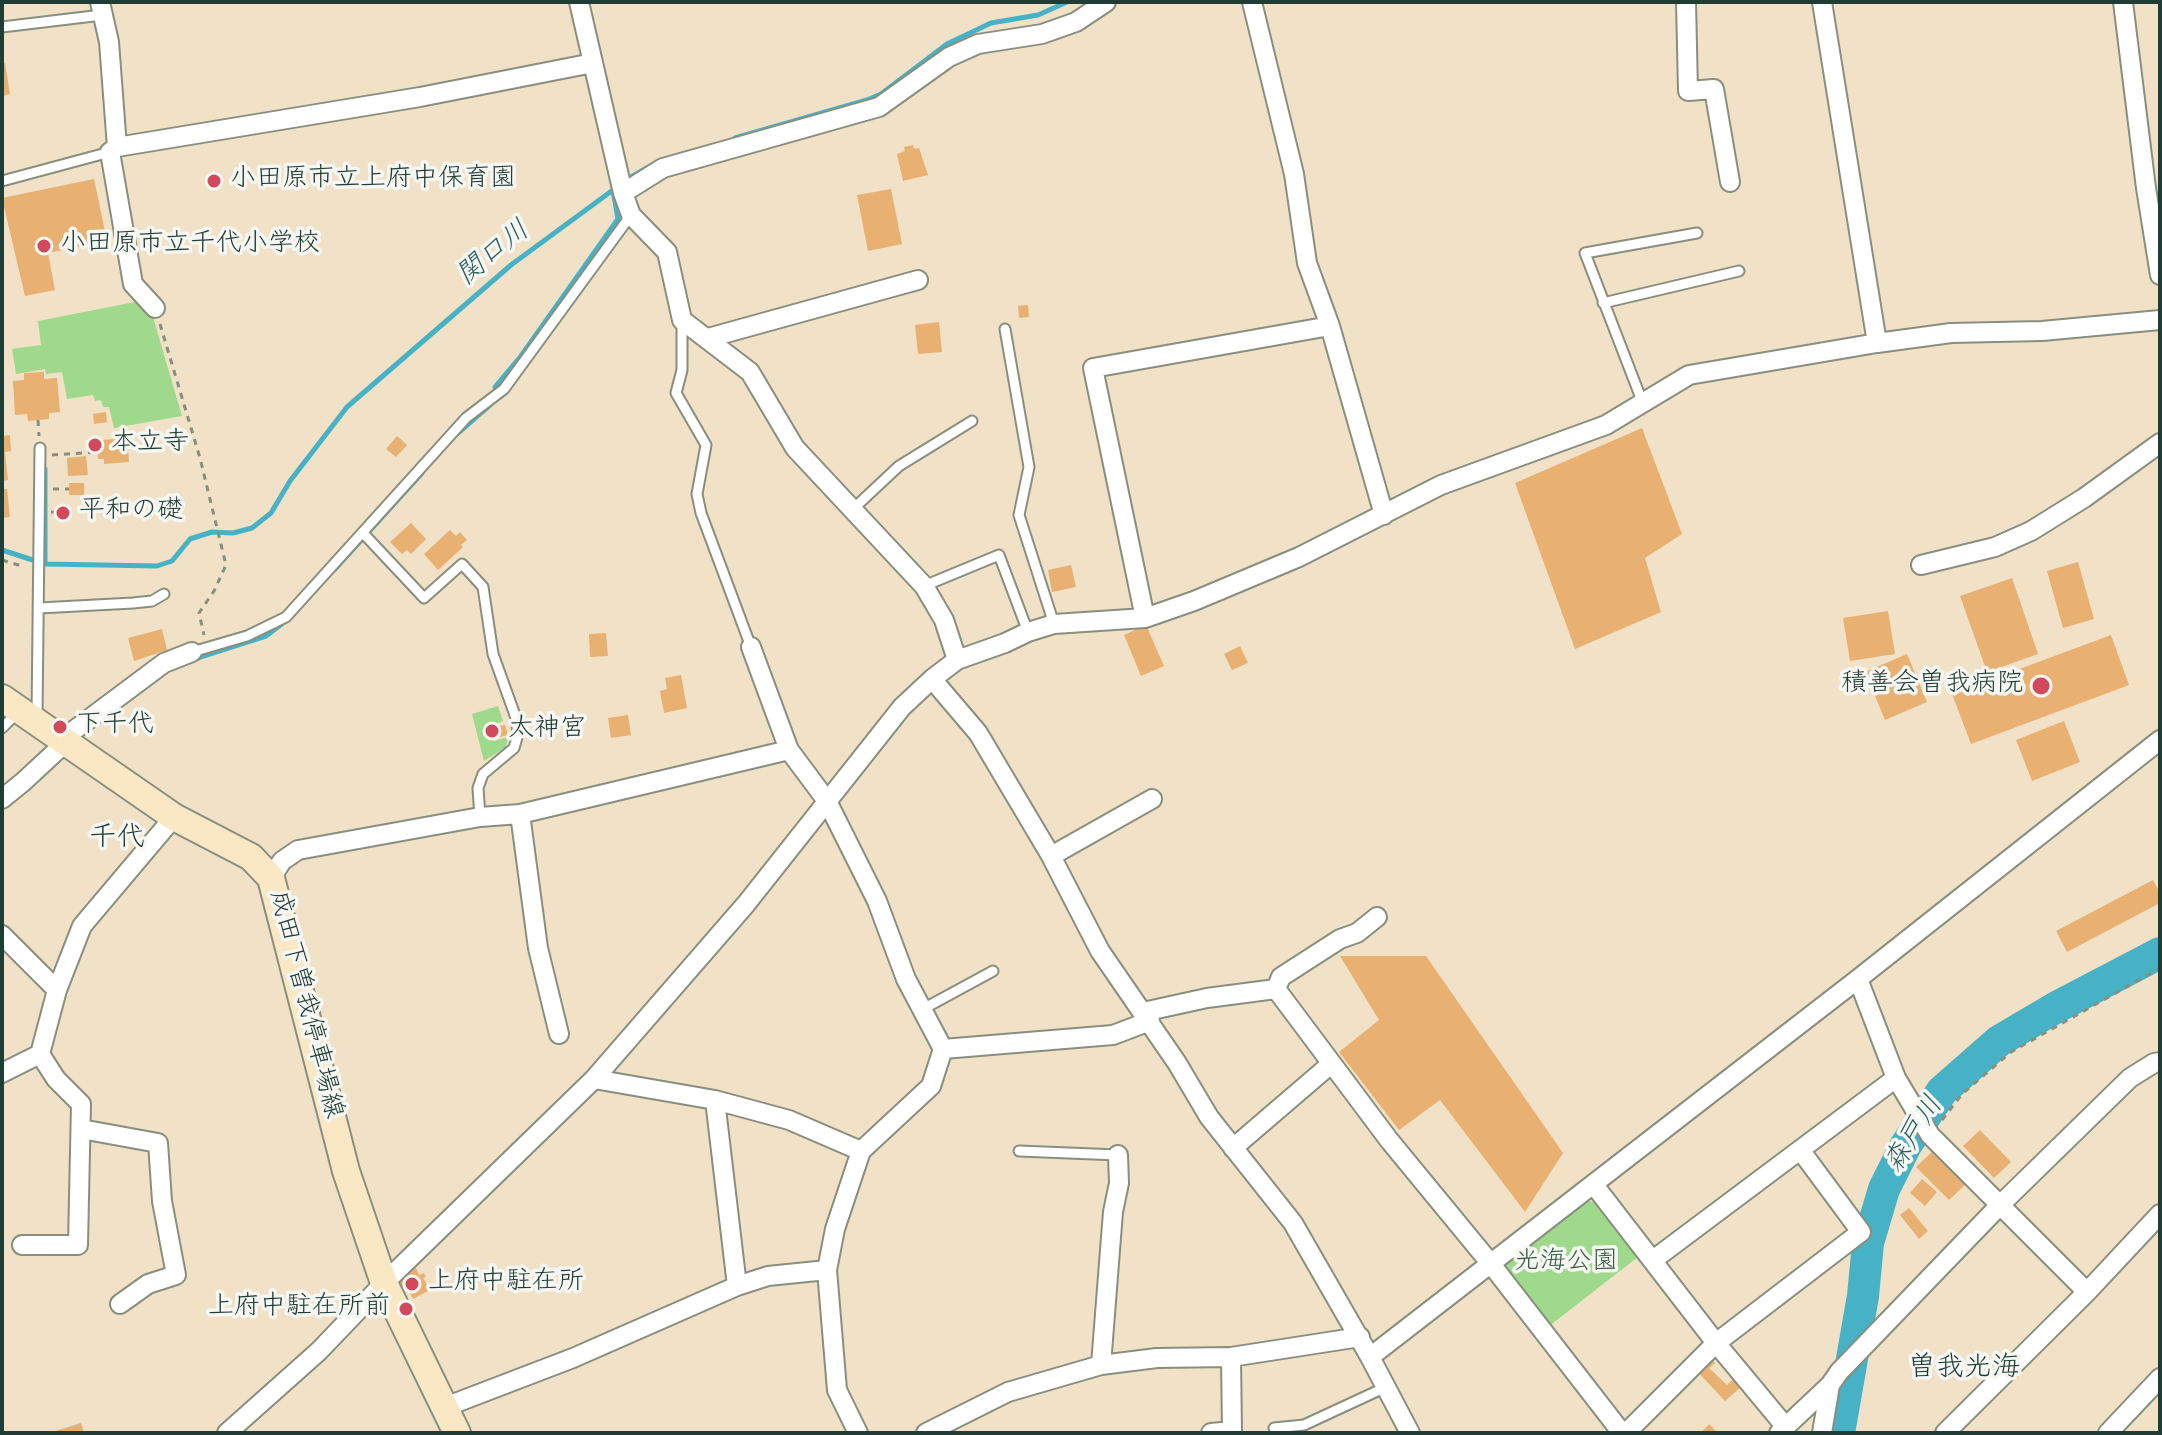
<!DOCTYPE html>
<meta charset="utf-8">
<style>
body{margin:0}
#map{position:relative;width:2162px;height:1435px;overflow:hidden;background:#f1e1c7;font-family:Kalam,sans-serif}
canvas{display:block}
.frame{position:absolute;inset:0;border:4px solid #1f3d34;pointer-events:none}
</style>
<div id="map">
<canvas width="2162" height="1435"></canvas>
<div class="frame"></div>
</div>
<script>
const ctx = document.querySelector('canvas').getContext('2d');
ctx.lineJoin = 'round';
function fill(path, color) { ctx.fillStyle = color; ctx.fill(path, 'evenodd'); }
const shape = rows => new Path2D(rows.map(r => 'M' + r).join(''));
function stroke(path, color, width, dash) { ctx.strokeStyle = color; ctx.lineWidth = width; ctx.lineCap = dash ? 'butt' : 'round'; ctx.setLineDash(dash || []); ctx.stroke(path); }
function write(font, color, halo, rows, align = 'center') {
  ctx.font = font + ' Kalam,"Klee One",sans-serif'; ctx.lineWidth = 7; ctx.setLineDash([]); ctx.textBaseline = 'middle'; ctx.strokeStyle = halo; ctx.fillStyle = color; for (const [text, x, y, turn = 0] of rows) {
    ctx.save(); ctx.translate(x, y); ctx.rotate((+turn || 0) * Math.PI / 180); ctx.textAlign = isNaN(turn) ? turn : align; if (halo) ctx.strokeText(text, 0, 0); ctx.fillText(text, 0, 0); ctx.restore();
  }
}
fill(shape([
 [135,302,153,317,182,416,114,428,109,407,103,407,101,400,95,401,93,395,67,399,62,372,46,374,45,369,16,374,12,349,41,345,38,321],
 [498,706,503,721,489,727,494,741,508,737,506,747,484,761,472,714],
 [1586,1201,1594,1202,1638,1257,1544,1330,1502,1266]
]), '#9fd98c');
stroke(shape([
 [735,138,867,100,881,94,947,44,991,23,1038,15,1067,2],
 [631,177,661,160],
 [495,387,521,356,618,219,613,190],
 [458,433,490,405],
 [45,469,45,564],
 [2,550,45,564,157,566,172,561,190,539,212,532,233,533,252,528,271,513,290,481,347,407,511,265,617,187],
 [335,569,422,473],
 [194,659,266,636,287,620]
]), '#47b2c5', 5);
stroke(shape([
 [1839,1433,1863,1296,1868,1243,1884,1189,1906,1145,1942,1091,1999,1041,2055,1008,2160,953]
]), '#47b2c5', 32);
fill(shape([
 [2,63,5,63,10,94,2,96],
 [913,145,914,149,919,148,928,175,903,181,897,154,905,151,904,147],
 [94,179,107,241,48,253,55,290,25,296,2,198],
 [891,189,902,244,868,251,857,195],
 [1028,305,1029,317,1019,318,1018,306],
 [939,322,942,352,918,354,915,325],
 [44,372,44,379,57,378,60,412,49,413,49,419,28,421,27,414,15,415,13,381,24,380,24,373],
 [106,412,107,422,94,424,93,414],
 [1642,428,1682,534,1645,558,1661,612,1575,649,1515,483],
 [10,435,11,451,5,452,8,480,2,481,2,436],
 [397,436,407,445,396,457,386,449],
 [127,438,129,462,104,464,104,459,98,459,97,445,102,444,102,440],
 [86,456,88,475,68,476,67,458],
 [69,483,84,483,84,495,69,495],
 [2,489,7,489,10,517,2,518],
 [411,523,426,539,411,554,407,550,402,554,390,542],
 [450,530,456,536,460,532,467,540,461,545,463,547,438,570,424,554],
 [2078,562,2094,619,2063,628,2047,571],
 [1071,565,1076,587,1052,592,1048,570],
 [2012,578,2038,654,1987,672,1960,596],
 [1888,611,1895,654,1850,661,1843,618],
 [1146,625,1164,666,1141,676,1124,635],
 [162,629,167,650,134,661,128,638],
 [606,633,608,656,590,657,589,634],
 [2111,635,2129,685,1971,744,1952,694],
 [1240,646,1248,663,1232,670,1224,654],
 [1907,654,1927,702,1885,720,1865,672],
 [681,675,687,708,664,713,660,691,667,689,665,678],
 [628,715,631,735,611,738,608,718],
 [2064,721,2080,762,2032,781,2016,740],
 [505,725,508,735,495,738,493,727],
 [2153,880,2160,893,2160,903,2067,952,2056,931],
 [1340,956,1426,956,1563,1153,1525,1212,1440,1100,1399,1130,1339,1052,1379,1020],
 [1980,1130,2011,1162,1994,1178,1963,1146],
 [1934,1150,1967,1183,1949,1200,1916,1167],
 [1922,1179,1937,1192,1925,1206,1910,1193],
 [1909,1208,1928,1231,1919,1239,1900,1215],
 [416,1268,419,1275,424,1273,426,1277,423,1278,430,1290,413,1299,406,1286,401,1288,397,1281,404,1278,402,1275],
 [1709,1356,1715,1363,1709,1368,1727,1385,1734,1378,1742,1386,1725,1401,1695,1369],
 [81,1423,84,1433,52,1433,52,1432],
 [1709,1424,1718,1433,1701,1433]
]), '#e8b172');
const service = shape([
 [2,27,102,15],
 [2,181,110,152],
 [1603,303,1739,271],
 [682,320,682,370,676,393,706,445,697,494,701,513,751,647],
 [1005,329,1029,467,1019,515,1054,624],
 [1642,401,1585,253,1697,233],
 [852,510,899,466,972,421],
 [363,533,424,598,462,564,483,587,493,654,516,718,518,734,514,748,483,774,478,788,480,817],
 [924,586,999,555,1028,632],
 [39,608,133,603,152,601,164,594],
 [192,652,247,636,286,617,466,418,504,389,631,215],
 [37,716,40,448],
 [2,728,17,713],
 [923,1009,993,971],
 [1019,1151,1118,1155],
 [1274,1428,1304,1425,1386,1387]
]);
const minor = shape([
 [100,2,109,42,117,147,110,152,133,284,155,308],
 [579,2,623,193,631,215,667,252,682,320,750,372,795,448,924,586,944,620,957,660],
 [1252,2,1294,174,1307,263,1330,326,1384,515],
 [1686,2,1688,91,1714,89,1730,182],
 [1822,2,1877,343],
 [2123,2,2146,188,2160,275],
 [117,147,420,97,593,63],
 [623,193,663,168,879,107,949,57,978,44,1042,34,1076,22,1106,2],
 [708,338,918,280],
 [1921,565,1995,547,2031,531,2084,498,2160,443],
 [1145,618,1093,368,1330,326],
 [751,647,789,750,827,801,877,901,906,979,943,1049],
 [932,679,978,733,1051,856,1100,951,1177,1063,1209,1117,1293,1223,1370,1357],
 [61,740,164,663,192,652],
 [2,799,23,782,65,743],
 [520,814,538,948,559,1034],
 [1051,856,1152,799],
 [271,878,282,861,298,850,480,817,520,814,789,750],
 [1377,917,1357,933,1340,939,1281,977,1276,989,1389,1140,1491,1264,1622,1433],
 [2,935,57,990],
 [1858,979,1896,1078,1930,1135,2087,1292],
 [1143,1012,1207,998,1276,989],
 [2,1073,40,1054,57,990,82,926,174,817],
 [594,1079,715,1100,789,1120,861,1151],
 [715,1100,737,1286],
 [81,1129,158,1143,162,1201,176,1275,148,1284,120,1304],
 [1233,1148,1331,1064],
 [1594,1185,1716,1343,1785,1426],
 [22,1245,78,1245,81,1104,56,1079,40,1054],
 [1653,1260,1896,1078],
 [1101,1365,1113,1212,1119,1183,1118,1155],
 [445,1407,573,1358,737,1286,768,1276,827,1270],
 [227,1433,319,1351,384,1283,594,1079,746,904,902,707,932,679,957,660,1005,643,1028,632,1054,624,1145,618,1194,601,1299,557,1441,485,1606,425,1689,375,1877,343,1951,333,2042,331,2160,320],
 [858,1433,837,1390,827,1270,835,1229,861,1151,931,1086,943,1049,1113,1035,1150,1021],
 [926,1433,1008,1392,1101,1365,1157,1358,1231,1357,1360,1337],
 [1211,1433,1232,1431,1231,1357],
 [1410,1433,1370,1357,1858,979,2160,740],
 [1626,1433,1716,1343,1861,1232,1801,1151],
 [1779,1433,1830,1385,1839,1372,2001,1204,2130,1078,2154,1063,2160,1062],
 [1822,1433,1830,1385],
 [1945,1433,2087,1292,2160,1214],
 [2108,1433,2160,1378]
]);
const secondary = shape([
 [2,698,174,817,251,857,271,878,346,1171,384,1283,457,1433]
]);
stroke(service, '#888f7e', 13);
stroke(minor, '#888f7e', 22);
stroke(secondary, '#888f7e', 30);
stroke(shape([
 [160,324,200,458,226,565,214,591,199,613,204,635],
 [38,420,39,436],
 [52,455,97,452],
 [53,489,69,489],
 [51,512,63,513],
 [2,560,25,567],
 [1942,1120,1962,1094,2011,1052,2160,968]
]), '#888f7e', 3, [6, 6]);
stroke(service, '#fff', 9);
stroke(minor, '#fff', 18);
stroke(secondary, '#fae7c3', 26);
for (const [x, y, r, color] of [
 [214,181,8,"#d1495b"],
 [44,246,8,"#d1495b"],
 [95,445,8,"#d1495b"],
 [63,513,8,"#d1495b"],
 [2041,686,10,"#d1495b"],
 [60,727,8,"#d1495b"],
 [492,731,8,"#d1495b"],
 [412,1284,8,"#d1495b"],
 [406,1309,8,"#d1495b"]
]) { const dot = new Path2D(); dot.arc(x, y, r, 0, 2 * Math.PI); ctx.fillStyle = color; ctx.fill(dot); stroke(dot, '#f6f6f2', 3); }
write('26px', '#1f3d34', '#f6f6f2', [
 ["小田原市立上府中保育園",230,181],
 ["小田原市立千代小学校",60,246],
 ["本立寺",111,445],
 ["平和の礎",79,513],
 ["積善会曽我病院",2023,686,"right"],
 ["下千代",76,727],
 ["太神宮",508,731],
 ["上府中駐在所",428,1284],
 ["上府中駐在所前",390,1309,"right"]
], 'left');
write('26px', '#1f3d34', '#f6f6f2', [
 ["成田下曽我停車場線",304,1005,76]
]);
write('26px', '#395c46', '#f6f6f2', [
 ["光海公園",1566,1264]
]);
write('italic 28px', '#2b6060', '#f6f6f2', [
 ["関口川",495,255,-39],
 ["森戸川",1916,1136,-58]
]);
write('28px', '#1f3d34', '#f6f6f2', [
 ["千代",117,840],
 ["曽我光海",1964,1370]
]);
</script>
